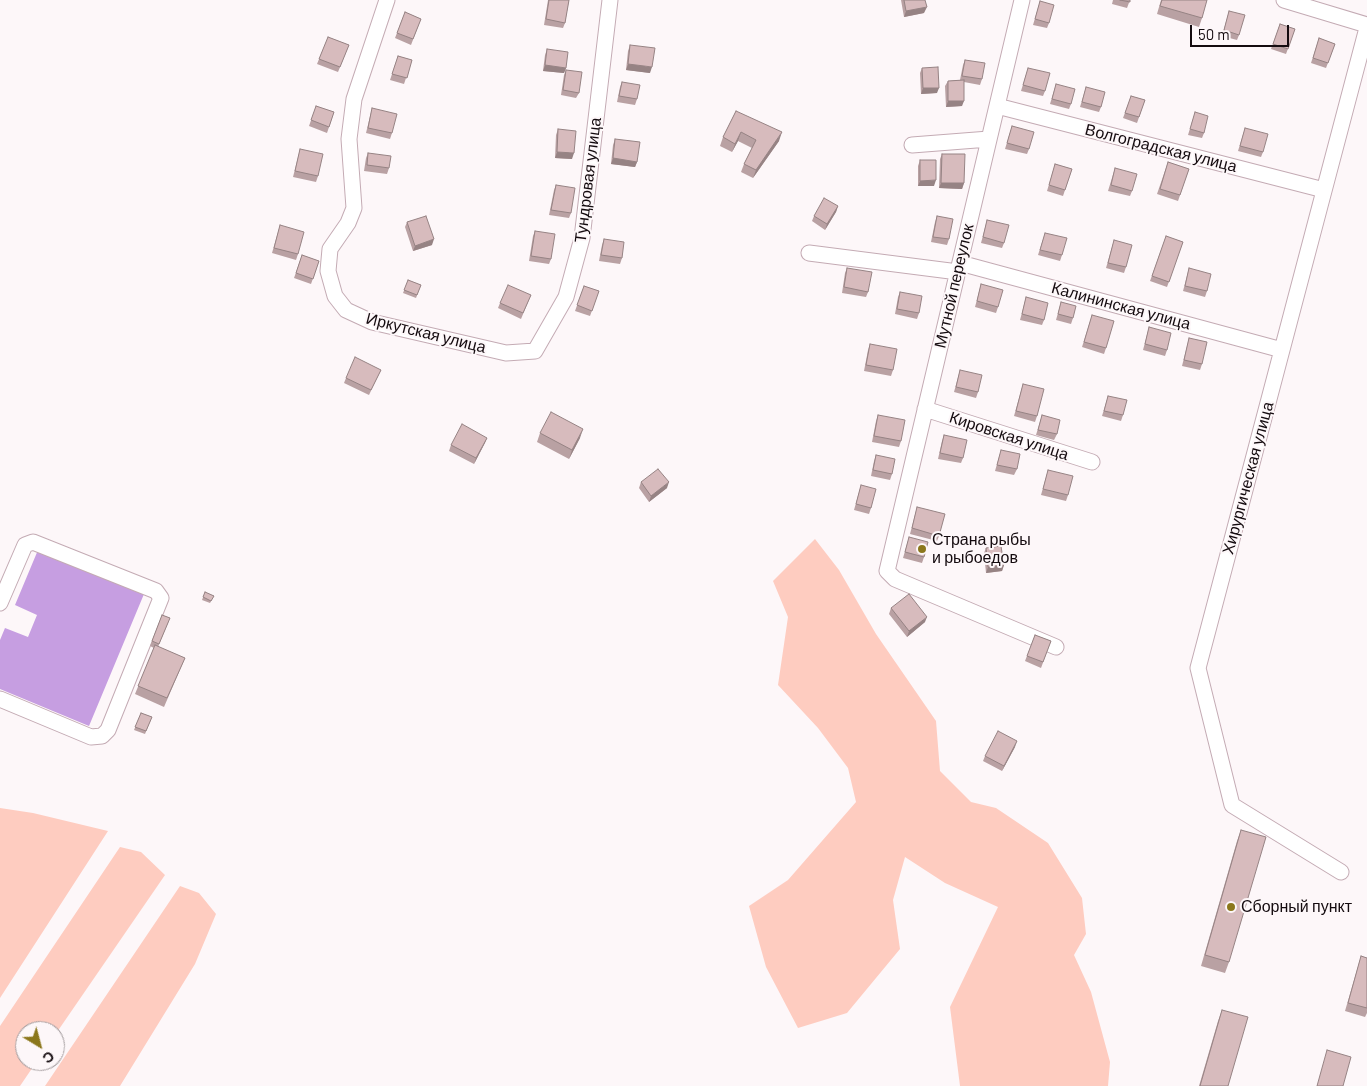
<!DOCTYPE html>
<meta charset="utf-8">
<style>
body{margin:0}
#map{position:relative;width:1367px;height:1086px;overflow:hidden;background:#fdf7f9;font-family:Barlow,sans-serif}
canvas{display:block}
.north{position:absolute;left:15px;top:1021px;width:50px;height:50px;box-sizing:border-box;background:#fdf7f9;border:1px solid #a0999b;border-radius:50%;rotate:143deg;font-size:14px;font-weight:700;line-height:20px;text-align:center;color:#140b0f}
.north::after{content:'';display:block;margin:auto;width:18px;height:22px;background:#8b771c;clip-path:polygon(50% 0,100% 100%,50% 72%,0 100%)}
.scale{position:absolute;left:1190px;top:25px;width:99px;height:22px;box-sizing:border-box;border:2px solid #140b0f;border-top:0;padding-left:6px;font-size:15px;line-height:18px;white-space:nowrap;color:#140b0f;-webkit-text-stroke:4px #fdf7f9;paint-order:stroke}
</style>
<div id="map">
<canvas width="1367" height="1086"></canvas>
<div class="north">С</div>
<div class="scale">50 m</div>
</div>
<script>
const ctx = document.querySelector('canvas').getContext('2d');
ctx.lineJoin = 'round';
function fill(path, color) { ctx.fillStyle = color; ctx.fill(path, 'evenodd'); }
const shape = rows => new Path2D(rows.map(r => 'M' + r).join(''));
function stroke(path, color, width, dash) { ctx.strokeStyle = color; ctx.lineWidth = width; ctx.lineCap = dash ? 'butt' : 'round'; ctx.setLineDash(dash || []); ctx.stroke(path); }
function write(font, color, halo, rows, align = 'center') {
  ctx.font = font + ' Barlow,sans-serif'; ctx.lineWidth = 4; ctx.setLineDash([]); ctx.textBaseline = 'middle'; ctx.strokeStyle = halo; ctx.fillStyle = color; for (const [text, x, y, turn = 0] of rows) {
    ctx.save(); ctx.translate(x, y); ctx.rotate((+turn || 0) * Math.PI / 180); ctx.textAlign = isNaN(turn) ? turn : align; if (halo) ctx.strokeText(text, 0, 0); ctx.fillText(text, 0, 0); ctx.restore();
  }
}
fill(shape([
 [815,539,839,570,876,634,936,721,940,771,971,802,996,808,1048,843,1082,898,1086,934,1074,955,1091,992,1110,1062,1108,1086,960,1086,950,1007,998,907,945,883,905,857,893,900,900,949,847,1013,798,1028,766,967,749,906,788,880,856,802,848,768,818,728,778,685,788,617,773,581],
 [0,808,33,813,108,831,0,998],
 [120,847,141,852,165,875,55,1035,55,1031,25,1031,25,1061,37,1061,20,1086,0,1086,0,1026],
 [180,886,199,893,216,914,195,964,120,1086,45,1086]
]), '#feccc0');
fill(shape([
 [38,550,144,594,89,726,0,689,0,640,5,628,28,637,37,615,15,605]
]), '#c69ee1');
const minor = shape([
 [387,0,354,99,349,139,354,208,348,223,330,249,328,271,335,296,346,310,372,322,506,353,535,351,566,297,582,238,610,0],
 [1022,0,887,571,895,579,1056,647],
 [1284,0,1367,25],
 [997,106,1324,190],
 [912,145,989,139],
 [809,253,958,272],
 [960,263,1282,350],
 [925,409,1092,462],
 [0,603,25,545,33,542,156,591,161,598,108,730,102,736,91,737,0,699],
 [1341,872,1232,805,1198,668,1367,28]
]);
stroke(minor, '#c4abb4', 17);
stroke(minor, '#fff', 15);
fill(shape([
 [548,0,569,0,565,23,563,28,544,25],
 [901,0,925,0,924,13,904,17],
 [1113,0,1130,0,1127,8,1112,4],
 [1161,0,1205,0,1202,18,1199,27,1157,14],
 [1040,1,1049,23,1047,28,1033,25],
 [1229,11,1239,35,1237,40,1222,36],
 [405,12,421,19,411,45,395,38],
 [1280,24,1295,29,1286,54,1271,49],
 [328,37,349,45,338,72,317,64],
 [1319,38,1335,44,1326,68,1311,63],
 [630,45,650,73,626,70,628,51],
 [547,49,566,68,564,73,543,71,545,55],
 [398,56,412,60,404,84,390,80],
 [965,60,982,79,980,85,964,82,962,106,946,107,945,86,948,81,960,80,963,65],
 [922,68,937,93,921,94,920,73],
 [1028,68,1045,91,1043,96,1021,91],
 [566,70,579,93,576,98,561,95,564,75],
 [622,82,637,99,635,105,617,102,620,87],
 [1056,84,1071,104,1069,109,1050,104],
 [1086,87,1101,107,1099,112,1080,107],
 [1131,96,1145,100,1137,123,1123,118],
 [316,106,334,112,327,133,309,126],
 [372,108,392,133,390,139,366,133],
 [736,111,779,141,753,178,741,172,744,164,752,148,738,141,732,152,720,146,723,137],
 [1195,112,1204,133,1202,138,1188,135],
 [1012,126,1029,149,1027,154,1005,149],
 [1245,128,1263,152,1261,157,1238,151],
 [558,129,572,159,555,158,556,135],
 [615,139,637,162,635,167,611,164,613,145],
 [300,149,318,176,316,182,293,177],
 [368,153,389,168,387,174,364,171,366,158],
 [942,154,964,183,962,189,939,188,940,159],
 [920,160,934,186,918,186,918,166],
 [1168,162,1189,169,1178,201,1157,194],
 [1055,164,1072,169,1063,196,1047,191],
 [1115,168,1132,191,1130,196,1108,191],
 [556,185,571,213,569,218,549,215,554,190],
 [838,206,836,212,825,230,812,221,814,216],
 [937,216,949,239,947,245,931,242,935,222],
 [987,220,1004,243,1002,248,981,243],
 [407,222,432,245,413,251,405,227],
 [280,225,298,254,296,260,272,253],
 [535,231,551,259,549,264,529,261,533,236],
 [1045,233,1062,255,1060,261,1038,255],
 [1166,236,1183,242,1167,287,1150,281],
 [604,239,622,258,620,264,599,261,602,245],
 [1114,240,1126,267,1124,273,1106,268],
 [302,255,319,261,311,284,294,278],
 [847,268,868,292,866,297,842,293,845,273],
 [1189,268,1207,291,1205,297,1183,291],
 [408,280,421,285,416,298,403,293],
 [981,284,998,307,996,313,975,307],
 [584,286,599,291,590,316,575,311],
 [900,292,919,313,917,319,895,314,898,297],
 [531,295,521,319,498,308,500,303],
 [1026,297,1044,320,1042,325,1020,320],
 [1061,302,1073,318,1071,324,1056,320],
 [1092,315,1106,348,1104,354,1082,347],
 [1149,327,1167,350,1165,356,1143,350],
 [1189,338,1202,364,1200,370,1182,366],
 [870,344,893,370,891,376,864,371,868,350],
 [381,370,369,395,344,383,346,378],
 [960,370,978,392,976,398,954,392],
 [1023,384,1037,416,1035,422,1014,416],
 [1108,396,1123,415,1121,421,1102,416],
 [878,415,901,441,899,447,872,442,876,421],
 [1042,415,1057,434,1054,440,1036,435],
 [540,433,580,438,569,459,537,442],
 [944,435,963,458,961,463,938,459,942,441],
 [487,438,474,464,449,451,451,445],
 [1001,450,1017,469,1014,475,995,471],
 [876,455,892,474,890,480,871,476,874,461],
 [1048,470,1068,495,1066,501,1041,495],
 [641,482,667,488,649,502,639,488],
 [861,485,871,508,869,514,854,510],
 [917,507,939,536,937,541,910,534],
 [909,537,924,557,922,563,903,558],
 [986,548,1004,565,1002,571,986,573,984,553],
 [205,592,214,596,210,603,202,600],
 [891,608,925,622,907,637,889,614],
 [162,615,170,618,158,647,185,658,164,707,135,694,154,648,150,646],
 [1035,635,1051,641,1041,668,1025,661],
 [141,713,152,717,145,734,134,730],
 [1015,747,1002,771,983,761,985,756],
 [1241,830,1229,962,1225,973,1201,966,1237,841],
 [1361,956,1367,958,1367,1013,1365,1017,1345,1011],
 [1222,1010,1228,1086,1199,1086,1218,1021]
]), '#b9a1a3');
fill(shape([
 [927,7,924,13,904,17,906,11],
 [628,64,652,67,650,73,626,70],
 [545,65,566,68,564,73,543,71],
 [923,88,939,88,937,93,921,94],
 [948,101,964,101,962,106,946,107],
 [741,132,738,141,732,152,735,144],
 [782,132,779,141,753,178,756,170],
 [557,152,574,153,572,159,555,158],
 [613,158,637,162,635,167,611,164],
 [936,180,934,186,918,186,920,181],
 [941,183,964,183,962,189,939,188],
 [838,206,836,212,825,230,827,224],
 [434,239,432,245,413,251,415,246],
 [583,429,580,438,569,459,572,450],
 [487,438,485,443,474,464,476,458],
 [669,482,667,488,649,502,651,496],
 [1004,565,1002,571,986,573,988,567],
 [927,617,925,622,907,637,909,631],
 [1017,741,1015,747,1002,771,1004,766]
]), '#968384');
const building = shape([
 [549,0,569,0,565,23,546,19,549,0],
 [904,0,925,0,927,7,906,11,904,0],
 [1120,0,1130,0,1130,2,1120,0],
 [1162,0,1207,0,1202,18,1160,6,1162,0],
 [1040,1,1054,5,1049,23,1035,19,1040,1],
 [1229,11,1245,15,1239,35,1224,30,1229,11],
 [405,12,421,19,413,39,397,33,405,12],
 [1280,24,1295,29,1288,49,1273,44,1280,24],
 [328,37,349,45,340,67,319,59,328,37],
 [1319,38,1335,44,1328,63,1313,58,1319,38],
 [630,45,655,48,652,67,628,64,630,45],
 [547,49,568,52,566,68,545,65,547,49],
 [398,56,412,60,407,78,392,74,398,56],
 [965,60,985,63,982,79,962,76,965,60],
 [938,67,939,88,923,88,922,68,938,67],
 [1028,68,1050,73,1045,91,1023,85,1028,68],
 [566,70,582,72,579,93,563,90,566,70],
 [964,80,964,101,948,101,948,81,964,80],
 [622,82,640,85,637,99,619,96,622,82],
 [1056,84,1075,89,1071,104,1052,99,1056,84],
 [1086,87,1105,92,1101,107,1082,102,1086,87],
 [1131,96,1145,100,1139,117,1125,113,1131,96],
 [316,106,334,112,329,127,311,120,316,106],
 [372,108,397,114,392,133,368,128,372,108],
 [736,111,782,132,756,170,744,164,756,140,741,132,735,144,723,137,736,111],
 [1195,112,1208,116,1204,133,1190,129,1195,112],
 [1012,126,1034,132,1029,149,1007,143,1012,126],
 [1245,128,1268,134,1263,152,1240,146,1245,128],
 [558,129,576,131,574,153,557,152,558,129],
 [615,139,640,142,637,162,613,158,615,139],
 [300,149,323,154,318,176,295,171,300,149],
 [368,153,391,156,389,168,367,165,368,153],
 [942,154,965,154,964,183,941,183,942,154],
 [920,160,936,160,936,180,920,181,920,160],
 [1168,162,1189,169,1180,195,1160,189,1168,162],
 [1055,164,1072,169,1065,190,1049,185,1055,164],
 [1115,168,1137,174,1132,191,1111,185,1115,168],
 [556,185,575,188,571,213,551,210,556,185],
 [824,198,838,206,827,224,814,216,824,198],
 [426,216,434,239,415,246,407,222,426,216],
 [937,216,953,219,949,239,933,237,937,216],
 [987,220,1009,225,1004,243,983,237,987,220],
 [280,225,304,232,298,254,274,248,280,225],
 [535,231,555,234,551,259,531,256,535,231],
 [1045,233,1067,238,1062,255,1040,250,1045,233],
 [1166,236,1183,242,1169,282,1152,276,1166,236],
 [604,239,624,242,622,258,601,255,604,239],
 [1114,240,1132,245,1126,267,1108,263,1114,240],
 [302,255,319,261,313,279,296,273,302,255],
 [847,268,872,272,868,292,844,287,847,268],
 [1189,268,1211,274,1207,291,1185,286,1189,268],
 [408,280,421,285,417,295,404,290,408,280],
 [981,284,1003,290,998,307,977,301,981,284],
 [508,285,531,295,523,313,500,303,508,285],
 [584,286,599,291,592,311,577,305,584,286],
 [900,292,922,296,919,313,897,309,900,292],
 [1026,297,1048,303,1044,320,1022,314,1026,297],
 [1061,302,1076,306,1073,318,1058,314,1061,302],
 [1092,315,1114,321,1106,348,1084,342,1092,315],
 [1149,327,1171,333,1167,350,1145,344,1149,327],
 [1189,338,1207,342,1202,364,1184,360,1189,338],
 [870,344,897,349,893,370,866,365,870,344],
 [355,357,381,370,371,390,346,378,355,357],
 [960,370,982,375,978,392,956,387,960,370],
 [1023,384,1044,389,1037,416,1016,411,1023,384],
 [1108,396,1127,400,1123,415,1104,411,1108,396],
 [551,412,583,429,572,450,540,433,551,412],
 [878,415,905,420,901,441,874,436,878,415],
 [1042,415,1060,420,1057,434,1038,430,1042,415],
 [462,424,487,438,476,458,451,445,462,424],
 [944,435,967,440,963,458,940,453,944,435],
 [1001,450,1020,454,1017,469,997,465,1001,450],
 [876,455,895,459,892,474,873,470,876,455],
 [658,469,669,482,651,496,641,482,658,469],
 [1048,470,1073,476,1068,495,1043,489,1048,470],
 [861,485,876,489,871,508,856,504,861,485],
 [917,507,945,514,939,536,912,528,917,507],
 [909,537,928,542,924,557,905,552,909,537],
 [1001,546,1004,565,988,567,986,548,1001,546],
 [205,592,214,596,211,601,203,597,205,592],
 [909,594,927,617,909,631,891,608,909,594],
 [162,615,170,618,159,644,152,641,162,615],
 [1035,635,1051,641,1043,662,1027,656,1035,635],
 [155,645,185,658,167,698,138,686,155,645],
 [141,713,152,717,146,731,135,727,141,713],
 [998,731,1017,741,1004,766,985,756,998,731],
 [1241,830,1266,837,1229,962,1205,955,1241,830],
 [1361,956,1367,958,1367,1008,1348,1003,1361,956],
 [1222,1010,1248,1017,1228,1086,1200,1086,1222,1010],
 [1327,1050,1351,1057,1343,1086,1317,1086,1327,1050]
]);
fill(building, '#d7bbbd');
stroke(building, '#968384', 1);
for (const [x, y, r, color] of [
 [922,549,5,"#8b771c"],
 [1231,907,5,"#8b771c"]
]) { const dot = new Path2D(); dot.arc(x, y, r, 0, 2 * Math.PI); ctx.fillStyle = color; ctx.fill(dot); stroke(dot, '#fdf7f9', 2); }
write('16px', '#140b0f', '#fdf7f9', [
 ["Волгоградская улица",1161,148,14],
 ["Тундровая улица",588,180,-83],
 ["Мутной переулок",954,286,-77],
 ["Калининская улица",1121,306,15],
 ["Иркутская улица",426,333,14],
 ["Кировская улица",1009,436,18],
 ["Хирургическая улица",1248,478,-75]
]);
write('16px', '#140b0f', '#fdf7f9', [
 ["Страна рыбы",932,540],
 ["и рыбоедов",932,558],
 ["Сборный пункт",1241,907]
], 'left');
</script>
